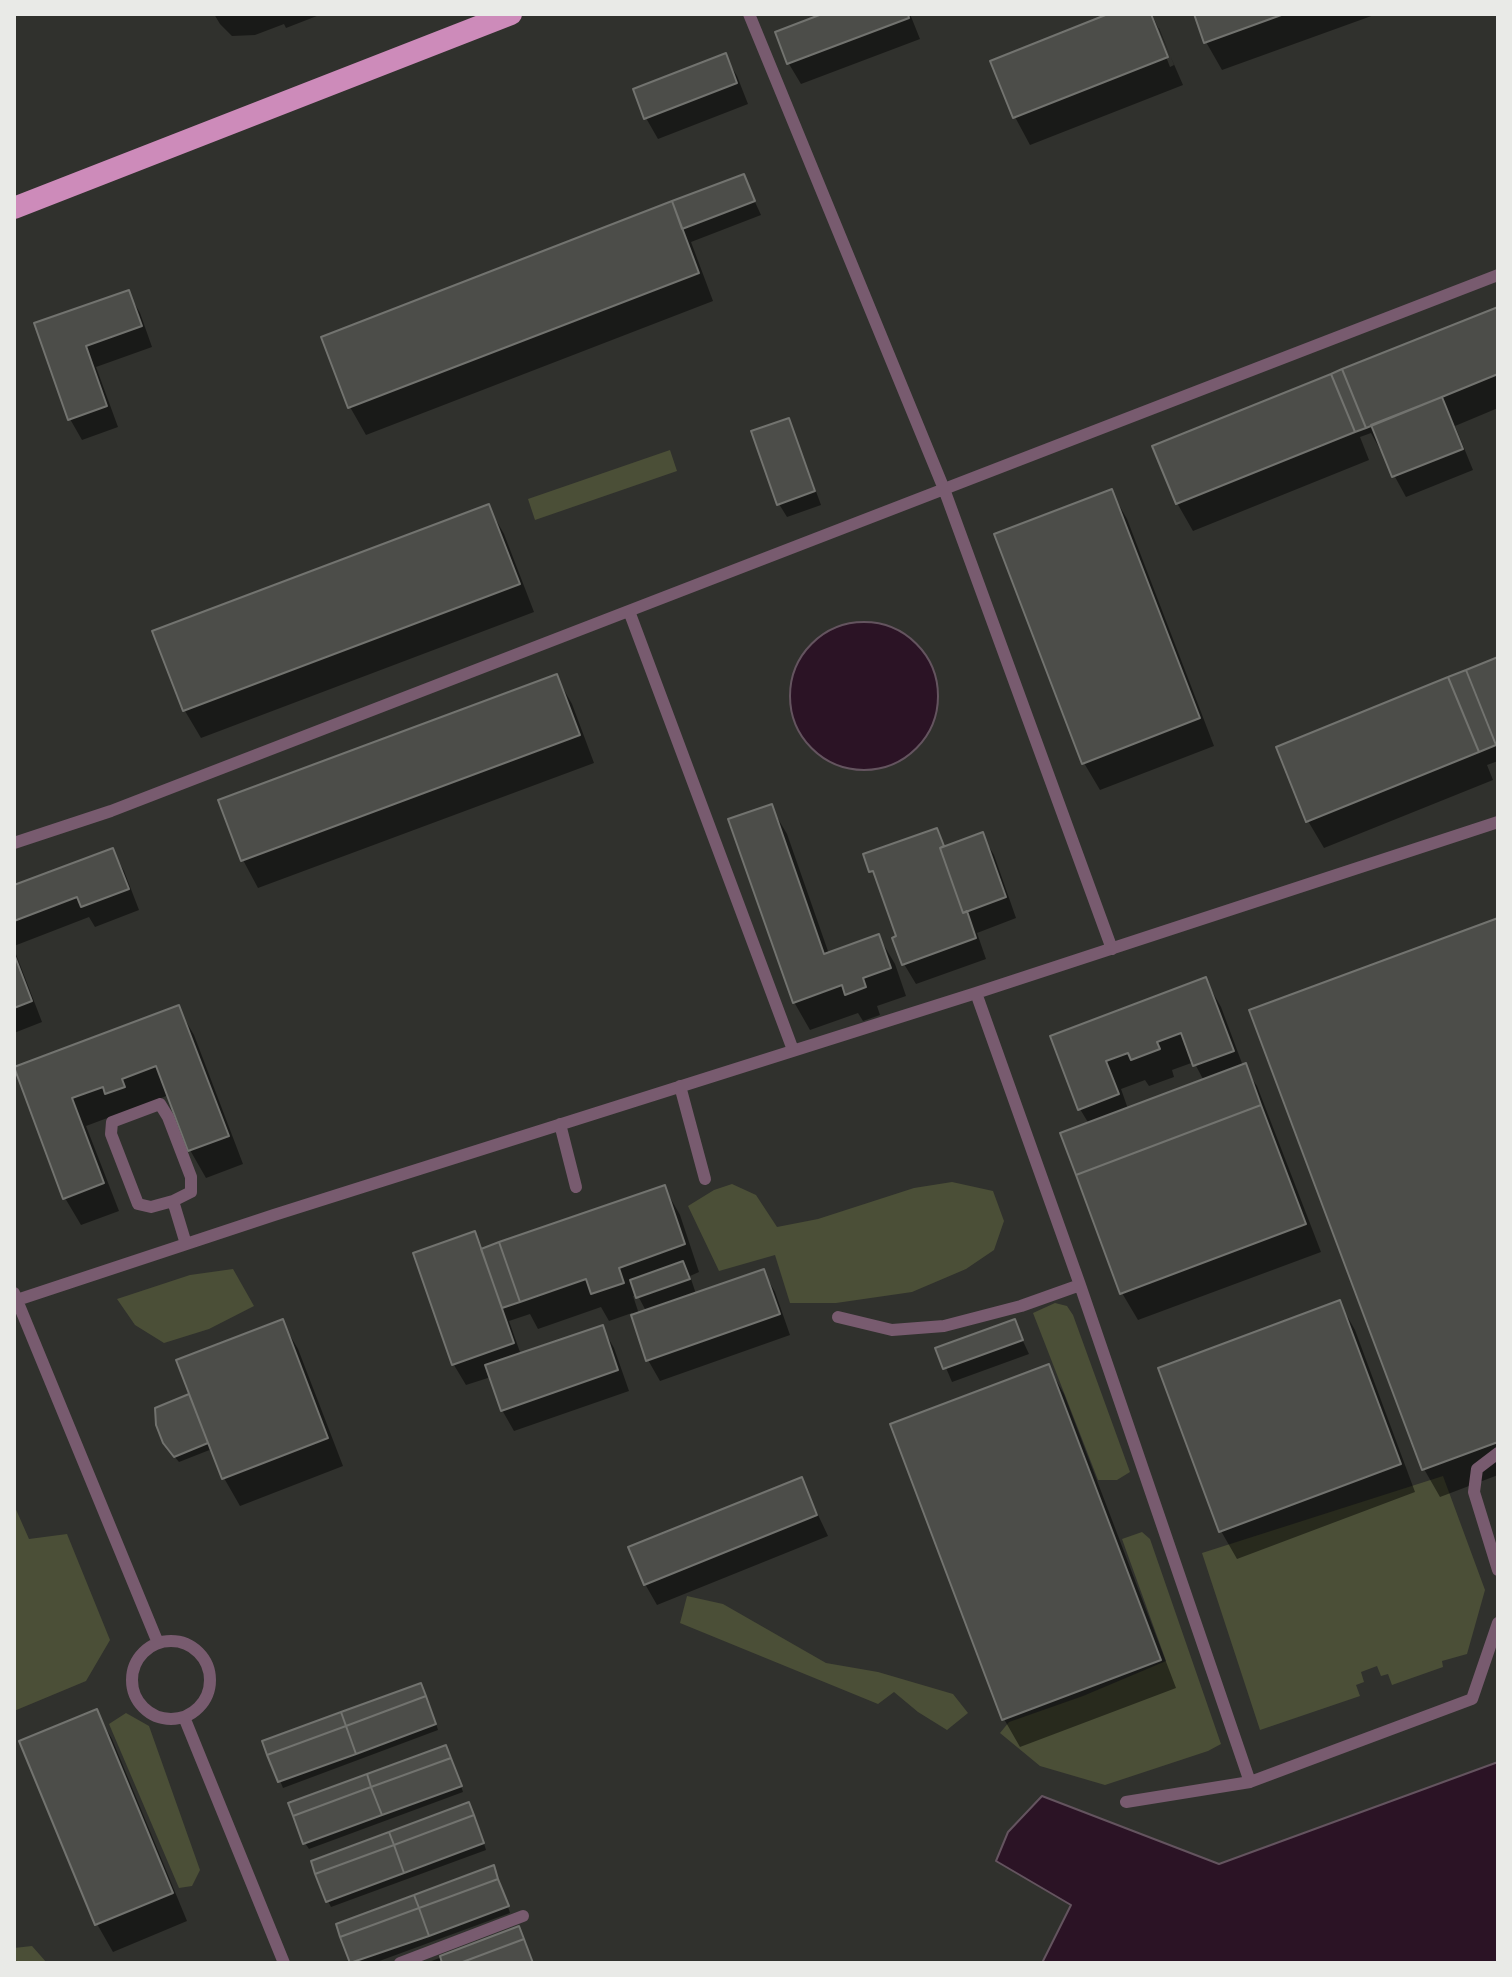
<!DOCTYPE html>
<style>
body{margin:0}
#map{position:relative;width:1512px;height:1977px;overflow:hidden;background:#30312d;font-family:Roboto,sans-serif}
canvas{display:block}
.frame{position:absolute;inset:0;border:16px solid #e9eae7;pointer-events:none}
</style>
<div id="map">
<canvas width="1512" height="1977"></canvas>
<div class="frame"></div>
</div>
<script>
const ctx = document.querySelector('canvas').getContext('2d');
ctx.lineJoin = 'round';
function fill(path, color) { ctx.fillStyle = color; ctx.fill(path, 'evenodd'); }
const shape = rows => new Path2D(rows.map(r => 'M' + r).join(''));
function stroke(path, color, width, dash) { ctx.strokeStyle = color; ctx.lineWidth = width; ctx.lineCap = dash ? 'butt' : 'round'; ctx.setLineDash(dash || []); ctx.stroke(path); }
fill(shape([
 [670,450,677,471,535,520,528,499],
 [952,1182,993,1191,1004,1221,994,1250,966,1269,912,1292,836,1303,790,1303,775,1255,719,1271,688,1206,714,1190,732,1184,756,1195,777,1227,818,1219,914,1188],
 [233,1269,254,1306,209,1329,164,1343,135,1325,117,1299,190,1275],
 [1055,1303,1067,1306,1073,1315,1130,1472,1117,1480,1098,1480,1033,1313],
 [1443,1476,1485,1590,1467,1654,1442,1661,1443,1667,1392,1685,1388,1674,1381,1676,1377,1666,1361,1672,1364,1682,1356,1685,1360,1696,1260,1730,1202,1553],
 [14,1505,29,1539,67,1534,110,1640,86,1681,14,1711],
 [1142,1532,1150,1539,1221,1744,1208,1751,1105,1785,1040,1766,1000,1733,1009,1722,1083,1696,1166,1661,1122,1539],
 [687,1596,723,1604,826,1663,878,1672,953,1694,968,1713,947,1730,918,1712,894,1692,878,1704,680,1623],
 [126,1713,149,1726,200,1870,192,1886,179,1888,109,1724],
 [32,1946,47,1963,14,1963,14,1948]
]), '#4b4f37');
const water = shape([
 '790 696a74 74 0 1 1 148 0a74 74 0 1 1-148 0Z',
 [1498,1762,1498,1963,1042,1963,1071,1905,996,1861,1008,1832,1042,1796,1219,1864,1498,1762]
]);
fill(water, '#2b1325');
stroke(water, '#64545f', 2);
fill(shape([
 [214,14,322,14,286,28,284,24,255,35,232,36,220,24],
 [828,14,910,14,920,39,801,84,789,64,778,33],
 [1113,14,1152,14,1183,85,1030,145,1015,117,992,62],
 [1155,28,1159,28,1174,65,1170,67],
 [1196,14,1377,14,1222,70,1206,42],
 [725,56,737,76,748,104,658,139,646,118],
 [743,176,761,215,691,242,713,301,366,435,350,407,323,338],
 [128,292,140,313,152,347,96,367,118,427,82,440,70,419,36,325],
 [1498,309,1498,408,1455,426,1473,470,1406,497,1371,433,1360,437,1369,460,1193,531,1177,503,1155,447],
 [788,421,795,434,821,505,787,517,779,504],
 [1111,491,1127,519,1214,746,1100,790,1084,763],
 [488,506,504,534,534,612,201,738,185,711,155,633],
 [1498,659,1498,761,1487,765,1493,780,1324,848,1308,821],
 [556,676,572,704,594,763,258,888,243,860],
 [771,807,787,834,829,954,879,937,895,964,906,996,877,1006,880,1015,863,1021,858,1013,810,1030,794,1002],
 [936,830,946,848,982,835,994,855,1016,918,977,933,986,959,916,984,904,964,898,938,882,890,865,856],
 [112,850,124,871,139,910,95,927,89,917,14,946,14,888],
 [1498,920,1498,1475,1440,1497,1424,1469],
 [14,949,42,1022,14,1033],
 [1205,979,1221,1007,1243,1066,1257,1086,1321,1252,1138,1320,1122,1293,1089,1124,1080,1109,1052,1037],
 [1194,1062,1204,1081,1128,1109,1121,1089,1145,1080,1149,1086,1174,1077,1172,1070],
 [178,1008,194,1035,243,1164,206,1178,190,1150,169,1095,86,1126,119,1211,81,1225,65,1198,16,1069],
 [664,1187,680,1215,699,1272,690,1276,696,1294,763,1271,775,1292,790,1335,660,1381,648,1360,632,1313,609,1321,601,1307,538,1329,530,1314,509,1321,521,1355,602,1327,614,1348,629,1391,514,1431,502,1410,491,1377,466,1385,454,1365,416,1254,474,1234,483,1250],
 [637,1294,646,1311,639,1314,633,1296],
 [1339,1302,1355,1330,1415,1492,1237,1559,1221,1531,1160,1369],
 [282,1322,298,1349,343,1466,240,1506,224,1478,212,1449,179,1462,169,1450,157,1409,192,1395],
 [1014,1322,1029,1354,952,1382,938,1349],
 [1048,1366,1064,1394,1176,1688,1020,1747,1004,1719,893,1425],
 [801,1479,828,1536,657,1605,645,1584],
 [420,1686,428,1699,438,1730,283,1788,265,1743],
 [96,1711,112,1739,187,1921,113,1952,97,1924],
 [445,1747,453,1761,463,1792,309,1849,305,1843],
 [468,1805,476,1818,486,1850,331,1907,328,1901],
 [493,1868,500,1881,510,1913,374,1963,352,1963,338,1925],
 [518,1929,526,1942,532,1963,426,1963]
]), '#0007');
const building = shape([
 [822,14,908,14,909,18,787,64,775,32,822,14],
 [1108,14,1151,14,1168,57,1013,118,990,61,1108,14],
 [1194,14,1284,14,1204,43,1194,14],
 [726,53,737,83,644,119,633,89,726,53],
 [744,174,755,201,682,229,672,201,744,174],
 [672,201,699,273,348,408,321,337,672,201],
 [129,290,142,326,86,346,107,406,68,420,34,323,129,290],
 [1498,307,1498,374,1366,428,1342,369,1498,307],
 [1342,369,1366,428,1355,432,1331,374,1342,369],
 [1331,374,1355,432,1176,504,1152,446,1331,374],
 [1442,397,1463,449,1392,477,1371,425,1442,397],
 [789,418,815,491,777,505,751,431,789,418],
 [1112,489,1200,718,1082,764,994,534,1112,489],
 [489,504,520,584,183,711,152,631,489,504],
 [1498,657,1498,744,1496,745,1466,670,1498,657],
 [1466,670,1496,745,1479,752,1448,677,1466,670],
 [557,674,580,735,241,861,218,800,557,674],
 [1448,677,1479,752,1306,822,1276,747,1448,677],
 [772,804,824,954,879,934,891,968,863,978,866,987,845,995,842,985,793,1003,728,819,772,804],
 [937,828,944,846,940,848,963,913,967,911,976,938,902,965,892,938,896,936,873,871,869,872,863,854,937,828],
 [983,832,1006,897,963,913,940,848,983,832],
 [113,848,129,889,81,907,77,897,14,921,14,885,113,848],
 [1498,918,1498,1442,1422,1470,1249,1010,1498,918],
 [14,954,32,1001,14,1008,14,954],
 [1206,977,1234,1051,1193,1066,1181,1033,1157,1042,1160,1049,1131,1060,1128,1053,1106,1061,1119,1094,1078,1110,1050,1036,1206,977],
 [179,1005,229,1136,188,1151,156,1066,122,1079,125,1087,105,1094,103,1087,72,1098,104,1183,63,1199,14,1067,179,1005],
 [1246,1063,1261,1105,1076,1175,1060,1133,1246,1063],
 [1261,1105,1306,1224,1120,1294,1076,1175,1261,1105],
 [665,1185,685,1244,619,1268,624,1283,591,1294,586,1279,520,1302,499,1242,665,1185],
 [475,1231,514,1343,452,1365,413,1253,475,1231],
 [499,1242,520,1302,502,1308,481,1249,499,1242],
 [683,1261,690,1279,636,1298,630,1280,683,1261],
 [764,1269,780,1314,646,1361,631,1315,764,1269],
 [1340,1300,1401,1464,1219,1532,1158,1368,1340,1300],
 [283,1319,328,1438,222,1479,176,1360,283,1319],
 [1015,1319,1023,1340,943,1369,935,1348,1015,1319],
 [603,1325,618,1370,501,1411,485,1365,603,1325],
 [1049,1364,1161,1660,1002,1720,890,1424,1049,1364],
 [189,1394,208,1443,174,1457,163,1443,156,1425,155,1408,189,1394],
 [802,1477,817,1515,644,1585,628,1547,802,1477],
 [421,1683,426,1696,346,1726,341,1712,421,1683],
 [426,1696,436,1724,356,1754,346,1726,426,1696],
 [97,1709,173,1893,95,1925,19,1741,97,1709],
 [341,1712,346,1726,267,1755,262,1741,341,1712],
 [346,1726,356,1754,278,1782,267,1755,346,1726],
 [446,1745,451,1758,371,1787,367,1774,446,1745],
 [451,1758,462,1786,382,1815,371,1787,451,1758],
 [367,1774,371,1787,293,1816,288,1803,367,1774],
 [371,1787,382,1815,303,1844,293,1816,371,1787],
 [469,1802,474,1815,394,1845,389,1832,469,1802],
 [474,1815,484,1843,404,1873,394,1845,474,1815],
 [389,1832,394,1845,315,1874,311,1861,389,1832],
 [394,1845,404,1873,326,1902,315,1874,394,1845],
 [494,1865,498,1879,419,1908,414,1895,494,1865],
 [498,1879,509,1906,429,1936,419,1908,498,1879],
 [414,1895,419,1908,340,1937,336,1924,414,1895],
 [419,1908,429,1936,350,1963,340,1937,419,1908],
 [519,1926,524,1939,460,1963,442,1963,440,1956,519,1926],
 [524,1939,533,1963,460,1963,524,1939]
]);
fill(building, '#4c4d49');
stroke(building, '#72736f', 2);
stroke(shape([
 [749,14,944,489,1112,949],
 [629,611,793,1050],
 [14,843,111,811,1498,275],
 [976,993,1080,1285,1250,1782],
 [680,1086,705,1179],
 [160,1104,168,1117,191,1177,191,1192,173,1201,151,1207,138,1204,111,1134,112,1122,160,1104],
 [560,1124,576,1187],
 [173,1201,186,1244],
 [14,1293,158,1643],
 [14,1301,274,1215,976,993,1498,822],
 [838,1317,892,1330,944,1326,1021,1306,1080,1285],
 [1498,1453,1477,1469,1474,1492,1498,1570],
 '132 1680a39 39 0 1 1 78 0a39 39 0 1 1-78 0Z',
 [184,1717,284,1963],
 [1126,1802,1250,1782,1472,1699,1498,1623],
 [400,1963,523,1916]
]), '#785b6f', 12);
stroke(shape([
 [14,208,511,14]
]), '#cd8bba', 22);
</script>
